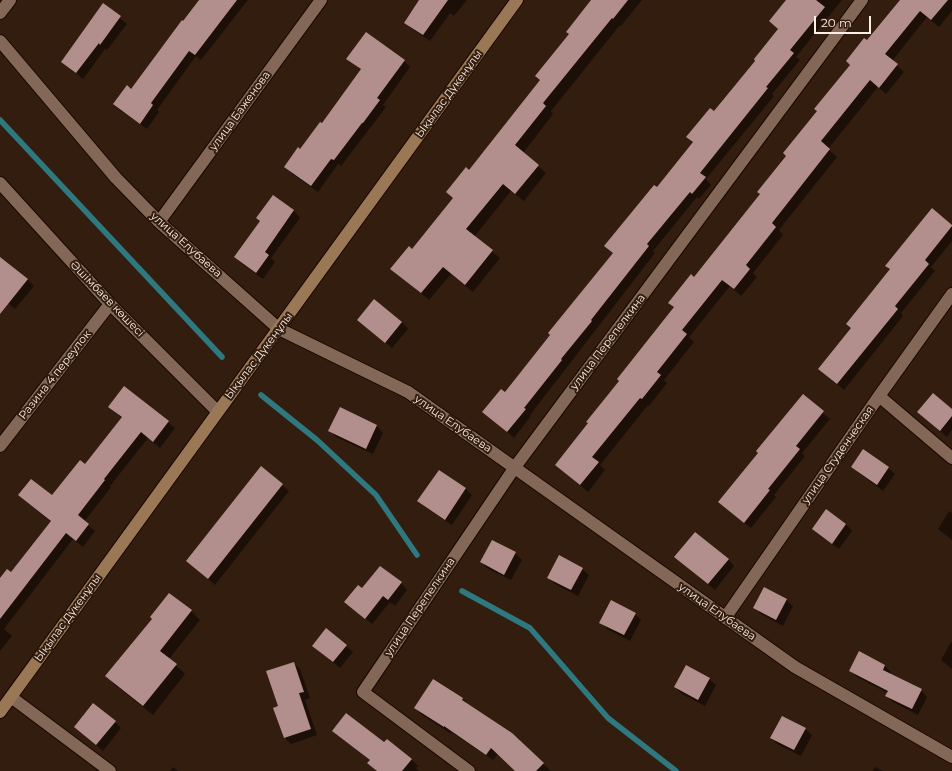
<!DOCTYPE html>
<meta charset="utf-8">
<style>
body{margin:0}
#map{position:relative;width:952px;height:771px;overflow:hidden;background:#331d0f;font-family:Montserrat,sans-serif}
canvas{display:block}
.scale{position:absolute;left:814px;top:16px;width:57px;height:18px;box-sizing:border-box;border:2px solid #feeee5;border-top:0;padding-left:5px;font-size:12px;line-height:14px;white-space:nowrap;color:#feeee5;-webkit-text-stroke:3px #331d0f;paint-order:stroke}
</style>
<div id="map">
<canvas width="952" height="771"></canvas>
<div class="scale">20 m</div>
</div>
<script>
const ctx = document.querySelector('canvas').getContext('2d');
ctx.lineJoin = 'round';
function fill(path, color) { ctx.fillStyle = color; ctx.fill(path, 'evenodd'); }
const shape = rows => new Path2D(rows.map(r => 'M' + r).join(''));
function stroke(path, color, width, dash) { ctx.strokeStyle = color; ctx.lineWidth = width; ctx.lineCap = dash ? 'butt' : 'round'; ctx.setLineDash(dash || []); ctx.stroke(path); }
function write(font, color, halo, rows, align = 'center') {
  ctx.font = font + ' Montserrat,sans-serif'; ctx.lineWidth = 4; ctx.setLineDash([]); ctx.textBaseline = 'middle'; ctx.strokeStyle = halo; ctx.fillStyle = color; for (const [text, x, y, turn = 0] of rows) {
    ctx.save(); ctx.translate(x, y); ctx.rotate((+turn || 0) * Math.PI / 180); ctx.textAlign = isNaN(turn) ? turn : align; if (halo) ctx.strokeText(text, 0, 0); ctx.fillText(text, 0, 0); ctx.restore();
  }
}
fill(shape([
 [199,0,248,0,201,60,196,56,157,110,159,112,147,129,120,110,114,104,132,90],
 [429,0,467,0,454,16,450,13,430,41,412,29,405,22],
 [591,0,642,0,621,26,620,25,551,111,553,114,523,153,546,173,524,201,511,191,474,237,500,258,473,292,451,274,429,300,392,269,412,250,454,198,469,171,541,80,592,1],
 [787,0,842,0,796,57,800,60,772,94,774,96,706,179,711,185,699,199,697,197,653,251,655,253,530,415,531,416,514,438,484,412,505,394,614,254,606,246,657,189,693,143,687,137,715,113,756,61,779,29],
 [903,0,952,0,952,11,939,27,927,17,892,61,904,72,886,94,878,87,828,149,837,157,779,230,783,235,753,273,757,277,741,296,730,286,689,337,694,342,664,380,667,383,649,406,648,405,600,465,605,470,588,492,556,465,589,424,675,308,670,303,695,278,761,195,867,41],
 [103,5,127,24,107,50,105,49,83,79,63,62],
 [348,59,404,61,410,67,383,105,386,107,341,166,338,164,318,192,291,173,285,166,322,124,361,70],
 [273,196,294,211,300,218,271,258,275,262,263,279,242,264,235,257,261,221],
 [952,226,952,241,931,267,935,271,901,313,903,316,844,390,826,375],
 [0,266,27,279,34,286,15,309,0,297],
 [358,320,402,322,408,329,392,348],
 [125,387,175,428,160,448,148,438,110,486,111,487,84,522,95,531,83,547,73,539,4,629,12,636,0,651,0,580,11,573,51,522,19,495,53,497,85,466,122,418,109,407],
 [803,396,830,419,802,453,805,456,774,495,776,497,751,528,726,508,759,453],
 [340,408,377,426,383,433,373,454,336,437,329,430],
 [952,410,952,430,947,437,919,412],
 [261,467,289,491,215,585,187,561],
 [852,467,888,468,895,474,883,491,859,473],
 [439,471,466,489,472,495,452,525,425,507,419,501],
 [827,511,846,524,852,531,839,549,820,536,813,529],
 [949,511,952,513,952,540,938,529],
 [515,553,522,560,511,580,488,569,481,562],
 [728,559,734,566,715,590,682,563],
 [582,569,589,575,578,596,555,584,548,577],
 [401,583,407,590,395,606,390,602,372,624,345,602,363,590],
 [787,600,793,606,783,626,761,614,754,608],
 [191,611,200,620,169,659,185,674,153,715,115,685,107,676],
 [635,614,641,620,630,641,607,629,601,622],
 [951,642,952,643,952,669,941,660],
 [313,646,346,646,353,652,340,668],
 [293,663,300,669,310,698,305,700,317,735,291,744,284,737,279,707],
 [885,666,891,672,890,674,921,690,927,697,918,715,893,702,886,696,888,693,857,677,850,671],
 [709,679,716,685,705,706,682,694,675,687],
 [462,698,469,705,511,734,551,771,516,771,498,754,493,760,451,732,450,733,422,715,415,708],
 [115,722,121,728,103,751,75,727],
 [805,729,812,735,801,756,777,744,771,738],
 [340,737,384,744,411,759,418,766,416,768,419,771,377,771,369,763,371,761],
 [173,767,178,771,170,771],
 [875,767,883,771,873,771]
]), '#0007');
stroke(shape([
 [0,120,222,357],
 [261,395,317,440,376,495,417,555],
 [462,591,530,628,608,718,676,771]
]), '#2e7980', 5.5);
fill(shape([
 [199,0,237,0,195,55,189,51,151,103,153,105,140,124,113,104,127,85,131,89,182,20,183,21],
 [419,0,448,0,423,35,404,23],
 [591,0,628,0,613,19,612,18,543,103,546,106,515,145,539,165,515,194,503,184,466,229,493,250,465,285,443,267,421,293,390,269,409,246,412,249,453,198,446,192,466,167,469,170,540,80,535,76,569,34,566,32],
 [786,0,816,0,825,7,790,50,794,53,766,87,768,88,700,173,706,177,692,194,690,192,647,244,649,246,591,320,592,321,561,359,562,360,524,408,526,409,507,432,482,412,501,389,505,392,550,335,548,333,613,253,604,246,654,185,657,187,693,142,686,137,710,108,714,111,755,61,754,59,778,29,769,21],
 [900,0,948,0,931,20,920,11,885,54,898,64,879,88,870,80,821,141,830,149,772,223,776,227,746,265,750,269,734,289,722,280,682,330,687,334,657,372,661,375,642,399,640,398,592,457,599,462,580,485,555,465,588,423,586,422,619,381,617,379,674,307,668,303,691,274,694,277,760,194,757,192,786,156,783,153,817,111,814,109,850,65,846,61,864,38,867,40],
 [103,3,121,16,100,45,99,43,76,73,61,62],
 [366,32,405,60,377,98,380,100,363,123,362,123,334,160,331,159,311,186,284,167,298,147,300,149,320,122,322,123,361,69,346,59],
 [273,195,294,210,265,252,269,255,256,273,234,257,260,221,256,218],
 [932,208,952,225,952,226,925,260,929,264,895,306,898,309,837,384,818,369,851,328,846,324,890,269,885,266],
 [0,257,28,279,0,314],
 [374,299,402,322,385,343,357,320],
 [124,386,169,421,153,442,141,432,104,479,105,480,78,515,89,524,76,541,66,533,0,619,0,578,7,569,11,572,51,521,18,495,31,479,52,495,80,460,85,464,122,417,108,407],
 [933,393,952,409,952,416,940,431,917,412],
 [803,394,824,411,796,446,800,449,768,489,770,490,744,523,718,502,758,453,756,451],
 [340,407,377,425,366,449,328,431],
 [863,449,889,467,877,485,851,467],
 [261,466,283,484,208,579,186,561],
 [439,470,466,488,445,520,417,501],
 [826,509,846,524,832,544,812,529],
 [695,532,729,559,708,584,674,557],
 [492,540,516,552,504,575,480,562],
 [559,555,583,568,571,590,547,578],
 [380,566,402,582,388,600,383,596,365,619,344,602,358,585,362,588],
 [764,587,787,599,776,620,753,608],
 [169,593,192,610,160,651,177,664,143,706,105,676,152,619,150,617],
 [611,600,636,613,624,635,599,623],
 [326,628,347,645,333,662,312,646],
 [859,651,885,665,883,670,922,689,912,709,885,696,888,691,849,671],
 [294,662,304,692,299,693,311,729,284,738,273,708,278,706,266,671],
 [686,665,710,678,698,700,674,687],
 [433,679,463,698,462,700,512,733,544,763,536,771,515,771,491,748,486,755,444,726,444,727,414,708],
 [93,703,116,721,96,745,74,727],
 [346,713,384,742,387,739,412,759,402,771,377,771,367,763,370,760,332,731],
 [782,716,806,728,794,750,770,738]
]), '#b28f8d');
const street = shape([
 [0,13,10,0],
 [0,41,116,178,159,222,279,329,408,392,795,667,952,757],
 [0,183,110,304,217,411],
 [159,222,321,0],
 [879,396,952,458],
 [0,446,110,304],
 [725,618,879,396,952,294],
 [11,697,110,771],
 [469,771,363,692,515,467,862,0]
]);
const secondary = shape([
 [0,712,517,0]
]);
stroke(street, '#1a0700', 14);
stroke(secondary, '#1a0700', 14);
stroke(street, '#836858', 12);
stroke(secondary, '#9a7856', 12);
write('11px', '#feeee5', '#331d0f', [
 ["Ықылас Дүкенұлы",449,94,-54],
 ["улица Баженова",240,111,-54],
 ["улица Елубаева",186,245,42],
 ["Әшімбаев көшесі",107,299,46],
 ["улица Перепелкина",608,342,-53],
 ["Ықылас Дүкенұлы",259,356,-53],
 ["Разина 4 переулок",55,375,-52],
 ["улица Елубаева",453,424,35],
 ["улица Студенческая",838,455,-55],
 ["улица Перепелкина",420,607,-56],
 ["улица Елубаева",717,612,35],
 ["Ықылас Дүкенұлы",68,618,-54]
]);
</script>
